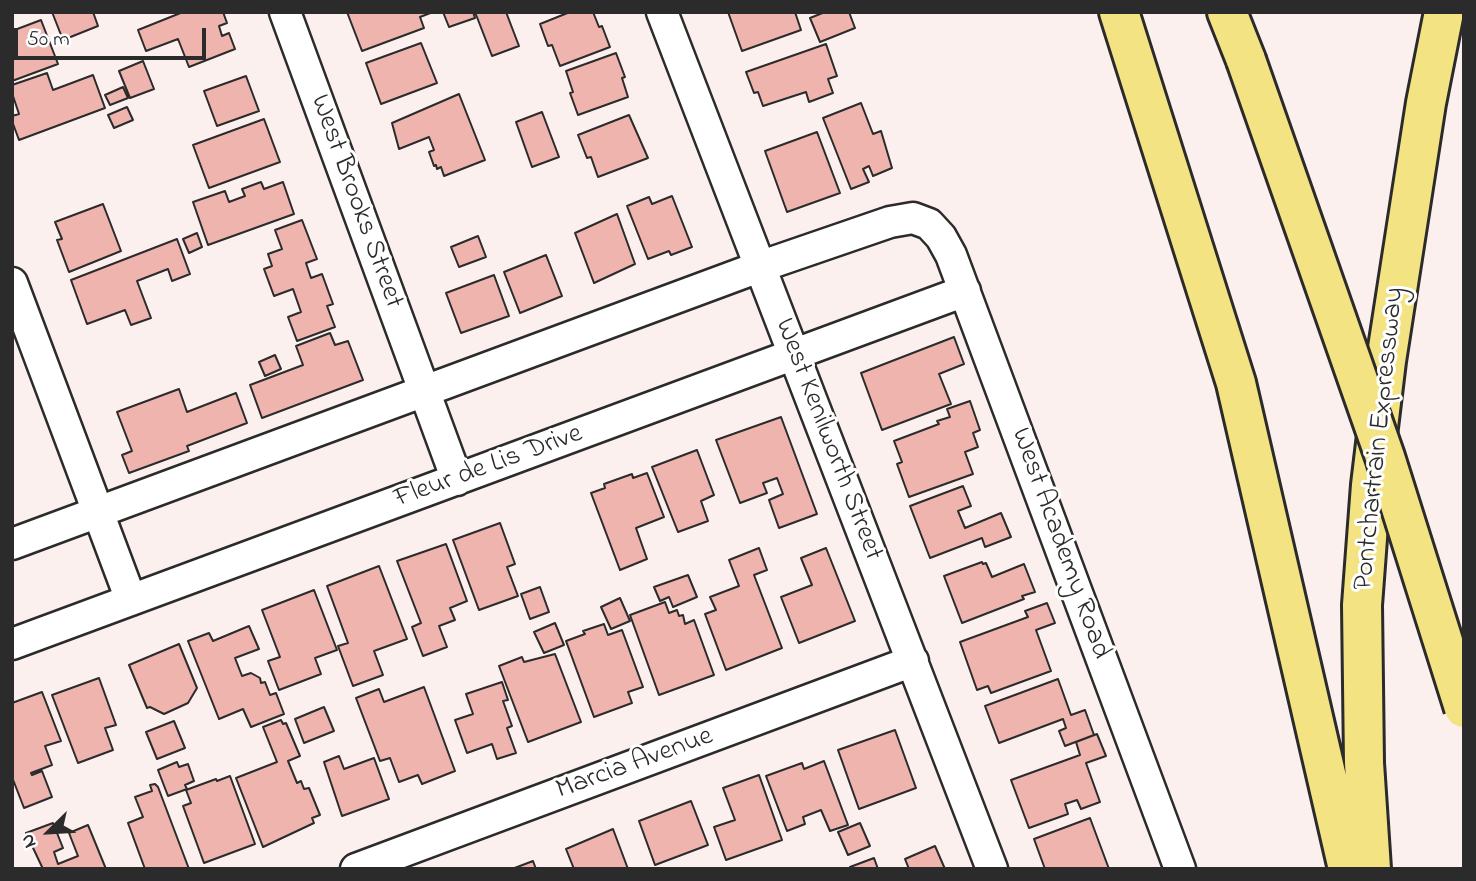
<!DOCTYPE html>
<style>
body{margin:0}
#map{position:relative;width:1476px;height:881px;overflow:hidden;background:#fcf0ef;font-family:"Indie Flower",sans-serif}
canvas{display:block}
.frame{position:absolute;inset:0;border:14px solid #2b2b2b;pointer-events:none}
.north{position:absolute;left:14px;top:797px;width:70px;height:70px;-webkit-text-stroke:5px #fff;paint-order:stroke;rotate:246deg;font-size:19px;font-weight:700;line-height:28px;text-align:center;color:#2b2b2b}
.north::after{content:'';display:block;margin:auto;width:24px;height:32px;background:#2b2b2b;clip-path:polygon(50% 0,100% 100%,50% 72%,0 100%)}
.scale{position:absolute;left:14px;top:28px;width:192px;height:32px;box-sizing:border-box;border:4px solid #2b2b2b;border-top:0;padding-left:9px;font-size:21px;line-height:24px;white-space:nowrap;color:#2b2b2b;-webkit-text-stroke:5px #fff;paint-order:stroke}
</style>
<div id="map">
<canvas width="1476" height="881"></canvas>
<div class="frame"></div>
<div class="north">N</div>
<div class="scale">50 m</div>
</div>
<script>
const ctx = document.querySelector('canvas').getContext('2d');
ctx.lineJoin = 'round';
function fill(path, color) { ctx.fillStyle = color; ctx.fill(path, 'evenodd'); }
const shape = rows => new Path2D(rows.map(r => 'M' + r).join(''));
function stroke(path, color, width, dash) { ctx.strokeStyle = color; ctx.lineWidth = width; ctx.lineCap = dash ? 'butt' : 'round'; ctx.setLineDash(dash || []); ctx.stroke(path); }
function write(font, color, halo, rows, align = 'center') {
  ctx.font = font + ' "Indie Flower",sans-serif'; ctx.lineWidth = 6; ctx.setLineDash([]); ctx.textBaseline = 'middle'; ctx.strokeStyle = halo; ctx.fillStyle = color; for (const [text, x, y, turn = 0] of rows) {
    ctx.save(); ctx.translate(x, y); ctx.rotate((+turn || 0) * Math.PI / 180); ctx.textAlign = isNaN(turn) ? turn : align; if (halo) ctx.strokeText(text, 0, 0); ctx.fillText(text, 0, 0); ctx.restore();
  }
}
const building = shape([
 [52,12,93,12,98,26,63,40,52,12],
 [183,12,223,12,227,23,219,26,222,36,229,33,235,49,189,67,178,39,146,51,138,30,183,12],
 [347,12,433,12,420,17,424,28,362,51,347,12],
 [443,12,473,12,475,18,449,27,443,12],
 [475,12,506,12,519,46,492,56,475,12],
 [570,12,593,12,599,27,602,26,610,47,560,66,552,45,548,46,540,24,570,12],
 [728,12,795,12,801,30,742,51,728,12],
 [825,12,849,12,855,28,820,42,810,18,825,12],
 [41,20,58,64,12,81,12,31,41,20],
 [421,43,437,83,381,104,366,63,421,43],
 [826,44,837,76,828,79,833,93,809,102,806,92,763,106,758,92,754,93,746,72,826,44],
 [616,53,625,77,622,78,628,97,578,115,570,93,573,92,566,71,616,53],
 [143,61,154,89,130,98,119,71,143,61],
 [47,73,53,90,93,75,105,108,19,140,12,121,12,116,19,114,12,93,12,85,47,73],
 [246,76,259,111,217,126,204,91,246,76],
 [123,87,128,98,110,105,105,95,123,87],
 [459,94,485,160,444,176,441,167,437,169,436,165,434,166,429,152,434,150,429,137,399,149,392,123,459,94],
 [861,103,873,134,881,131,892,168,873,176,869,166,863,169,869,182,851,189,823,118,861,103],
 [127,107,133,120,114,128,108,115,127,107],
 [542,112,559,157,532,167,516,122,542,112],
 [629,115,648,158,598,177,591,157,587,158,578,135,629,115],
 [264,119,280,162,209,188,193,145,264,119],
 [817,132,840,193,787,212,765,151,817,132],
 [261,182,264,189,283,182,294,214,208,245,193,202,225,191,229,202,245,196,242,189,261,182],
 [672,196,692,247,671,255,669,251,648,259,627,206,649,197,652,204,672,196],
 [103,204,121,251,69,272,57,240,62,239,55,222,103,204],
 [617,214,635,264,594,283,575,233,617,214],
 [302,220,317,259,306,263,311,278,322,274,333,304,327,306,335,327,297,341,288,317,301,312,293,289,274,296,264,269,272,266,268,254,282,249,275,230,302,220],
 [197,233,202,247,189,253,183,239,197,233],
 [478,236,486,257,459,267,451,247,478,236],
 [177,239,190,274,172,281,168,269,137,281,151,318,131,325,125,310,87,324,71,280,177,239],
 [546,255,562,296,520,313,504,272,546,255],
 [494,275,509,316,461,333,446,293,494,275],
 [330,333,335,345,348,341,363,380,262,418,250,385,303,365,296,346,330,333],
 [954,337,964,364,939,374,951,404,882,430,861,373,954,337],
 [275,355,281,369,265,376,259,362,275,355],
 [179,389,187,412,236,393,247,423,187,446,189,451,129,473,122,455,132,451,117,412,179,389],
 [970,401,980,430,973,433,978,447,965,452,973,474,909,497,897,464,902,462,894,441,939,424,937,421,950,417,947,409,970,401],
 [781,417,817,514,779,528,769,500,783,494,777,478,763,483,767,493,740,503,716,440,781,417],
 [697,450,714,495,701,501,708,521,678,532,652,467,697,450],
 [647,473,664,517,636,528,647,559,620,570,591,493,605,488,604,484,632,474,633,478,647,473],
 [963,486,971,506,958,511,965,528,1001,513,1011,537,985,547,982,538,930,558,910,506,963,486],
 [500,523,515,564,507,567,518,596,479,610,453,540,500,523],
 [446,544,467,601,450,608,455,620,439,626,447,647,423,656,412,627,421,623,397,561,446,544],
 [759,548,767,570,754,575,782,648,726,670,705,614,716,610,710,597,739,586,729,560,759,548],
 [826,548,855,621,799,643,781,597,812,585,801,558,826,548],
 [982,562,983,564,986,563,992,577,1024,564,1035,592,1022,596,1024,599,962,623,944,576,982,562],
 [379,566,407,639,374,651,383,675,353,686,338,646,348,643,327,586,379,566],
 [688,575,697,597,673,607,669,597,660,601,654,587,688,575],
 [540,587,549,612,530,619,521,594,540,587],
 [314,590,337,650,315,658,321,674,279,690,268,661,280,657,262,610,314,590],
 [620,598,630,621,611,629,601,607,620,598],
 [665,602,669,613,677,610,679,616,683,615,685,624,694,620,714,675,659,695,630,615,665,602],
 [1047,603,1055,623,1036,630,1051,671,991,693,988,686,977,690,960,642,1028,617,1025,611,1047,603],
 [555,623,564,645,544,653,534,632,555,623],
 [604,624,608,635,622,630,643,687,628,692,632,703,594,717,566,641,585,634,583,631,604,624],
 [249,626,259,649,235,658,242,676,251,673,260,678,261,683,265,682,270,695,276,693,284,714,251,727,243,709,219,719,188,641,209,633,213,641,249,626],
 [179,644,197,688,188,703,164,714,150,707,147,708,129,665,179,644],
 [555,654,581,722,528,742,499,666,522,657,524,662,555,654],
 [99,678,116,725,105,728,113,750,78,763,52,695,99,678],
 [1058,679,1071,715,1085,710,1094,735,1065,746,1059,731,1066,728,1063,719,999,743,985,706,1058,679],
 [502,682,508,700,503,701,512,726,507,728,516,753,497,759,492,744,467,753,455,720,473,714,466,694,502,682],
 [424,687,455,771,422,784,418,775,399,782,390,758,380,761,356,698,379,689,384,702,424,687],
 [42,692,61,741,45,746,52,765,31,773,32,775,42,771,52,797,24,808,12,777,12,703,42,692],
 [324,707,334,731,304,743,295,719,324,707],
 [281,720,283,724,286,723,300,756,288,761,297,783,301,781,304,789,309,788,320,815,312,818,314,823,263,847,236,778,277,762,263,727,281,720],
 [174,721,185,748,157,759,146,732,174,721],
 [895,730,916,788,859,809,838,750,895,730],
 [1097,734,1106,756,1086,763,1100,802,1081,809,1077,800,1065,804,1068,814,1029,828,1011,780,1080,755,1076,742,1097,734],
 [339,756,344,769,374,758,389,799,342,816,324,762,339,756],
 [824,761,848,825,830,831,821,810,803,817,805,824,787,831,766,776,802,763,804,769,824,761],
 [177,762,179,767,188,764,194,781,185,785,187,789,168,796,158,770,177,762],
 [759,775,782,840,726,860,714,827,735,820,723,788,759,775],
 [230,776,255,844,204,863,183,806,191,803,186,790,216,779,217,781,230,776],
 [155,784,158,787,189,869,145,869,128,823,143,817,135,797,152,791,150,785,155,784],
 [691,801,708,845,655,865,639,821,691,801],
 [1090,818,1109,869,1045,869,1034,839,1090,818],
 [53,823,63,848,54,852,58,864,78,856,69,833,88,825,106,869,43,869,26,833,53,823],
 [860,823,870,846,848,855,838,832,860,823],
 [613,829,628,869,574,869,566,849,613,829],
 [935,846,945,869,909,869,905,859,935,846],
 [874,858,878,869,850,869,850,867,874,858],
 [533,861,536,869,512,869,533,861]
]);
fill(building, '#efb4ae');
stroke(building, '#2b2b2b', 2);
const minor = shape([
 [285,12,457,480],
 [662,12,992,869],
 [12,283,131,600],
 [12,544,759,267,890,222,913,218,929,224,941,237,951,255,1180,869],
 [12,644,965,291],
 [356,869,913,661]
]);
const highway = shape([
 [1119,12,1236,383,1348,869],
 [1227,12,1246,60],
 [1371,869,1364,763,1362,605,1371,485,1386,361,1426,103,1444,12]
]);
stroke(minor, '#2b2b2b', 35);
stroke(highway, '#2b2b2b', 44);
stroke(minor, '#fff', 30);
stroke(highway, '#f4e382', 38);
const highwayBridge = shape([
 [1246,60,1385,457,1464,708]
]);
stroke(highwayBridge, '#2b2b2b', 44, []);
stroke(highwayBridge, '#f4e382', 38);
write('28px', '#2b2b2b', '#fff', [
 ["West Brooks Street",355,202,70],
 ["Pontchartrain Expressway",1381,439,-84],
 ["West Kenilworth Street",827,440,69],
 ["Fleur de Lis Drive",489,468,-20],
 ["West Academy Road",1059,544,70],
 ["Marcia Avenue",635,765,-20]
]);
</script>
